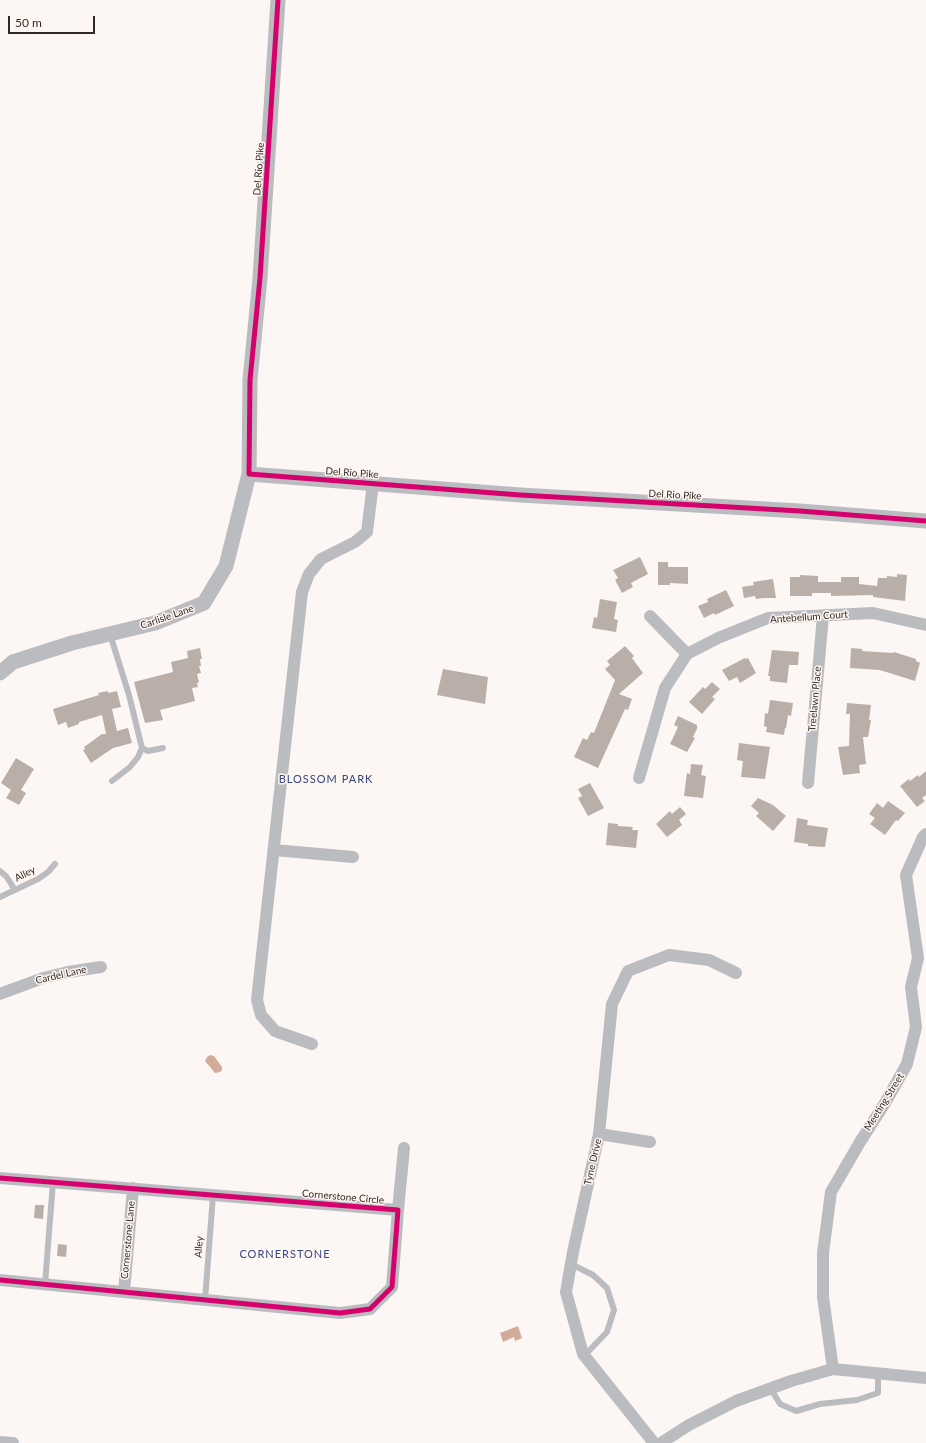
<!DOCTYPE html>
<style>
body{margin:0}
#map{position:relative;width:926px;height:1443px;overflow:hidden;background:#fcf7f4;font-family:Lato,sans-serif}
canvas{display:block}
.scale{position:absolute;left:8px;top:16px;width:87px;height:18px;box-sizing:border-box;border:2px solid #312925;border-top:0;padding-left:5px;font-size:12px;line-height:14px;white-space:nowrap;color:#312925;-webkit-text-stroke:3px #fff6f1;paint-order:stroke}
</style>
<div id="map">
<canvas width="926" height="1443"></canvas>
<div class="scale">50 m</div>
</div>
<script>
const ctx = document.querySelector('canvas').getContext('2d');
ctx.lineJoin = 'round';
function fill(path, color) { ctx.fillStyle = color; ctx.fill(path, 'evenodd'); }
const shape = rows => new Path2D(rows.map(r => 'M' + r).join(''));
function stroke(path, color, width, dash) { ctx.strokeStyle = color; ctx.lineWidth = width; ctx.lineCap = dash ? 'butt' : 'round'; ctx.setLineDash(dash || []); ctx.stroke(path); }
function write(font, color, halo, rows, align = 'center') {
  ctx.font = font + ' Lato,sans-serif'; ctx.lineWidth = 3; ctx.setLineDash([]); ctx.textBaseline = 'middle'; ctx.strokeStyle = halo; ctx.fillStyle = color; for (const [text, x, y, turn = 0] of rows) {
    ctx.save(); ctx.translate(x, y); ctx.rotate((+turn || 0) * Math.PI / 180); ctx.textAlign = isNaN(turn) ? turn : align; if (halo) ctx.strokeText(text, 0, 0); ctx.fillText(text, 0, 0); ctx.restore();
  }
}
fill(shape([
 [210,1055,214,1056,222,1067,222,1070,220,1072,215,1073,205,1061,207,1057],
 [518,1326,522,1338,515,1341,514,1337,503,1342,500,1333]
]), '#d1ac99');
fill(shape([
 [640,557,648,574,631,583,633,587,622,593,615,580,618,578,613,570],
 [658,562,668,562,668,567,688,567,688,584,670,583,670,585,658,585],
 [897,574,907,575,905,601,873,597,873,595,831,596,831,593,812,593,812,596,790,596,790,577,800,577,800,575,818,576,818,582,841,582,841,577,859,577,859,584,877,586,878,578,887,578,887,576,897,577],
 [773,579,776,598,764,598,756,599,755,596,744,598,742,587,754,585,753,582],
 [726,590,734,606,715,615,714,613,704,618,698,606,708,602,707,599],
 [600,599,617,602,614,619,618,620,616,632,592,628,594,617,597,618],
 [625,646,634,656,632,658,643,673,619,694,632,699,628,710,625,709,598,768,574,757,583,738,587,740,591,732,594,733,615,680,605,669,610,665,607,661],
 [200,648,202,659,200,659,201,666,199,666,201,673,197,674,199,682,197,683,198,687,192,688,195,701,160,710,163,720,145,723,134,682,173,672,171,662,188,658,187,651],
 [851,648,862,649,862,651,893,653,894,652,916,659,916,661,920,663,915,681,880,670,850,668],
 [772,650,799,652,798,665,789,665,787,683,770,681,770,676,768,676],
 [745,658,746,659,748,658,756,673,740,683,737,677,729,681,722,670],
 [443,669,488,677,485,704,437,695],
 [712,682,720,689,712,697,715,699,702,714,689,702,703,687,705,689],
 [108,691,108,693,117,691,121,707,112,709,117,731,128,728,132,743,113,748,91,763,83,750,85,749,84,747,102,734,106,734,102,715,79,722,79,724,68,728,66,722,58,725,53,709,99,695,98,693],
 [770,700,793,703,791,716,788,715,786,728,785,728,784,735,766,732,767,727,764,726,765,713,768,714],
 [847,703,871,705,869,720,871,720,868,737,863,737,866,764,859,765,860,773,843,775,838,747,849,746,850,714,846,714],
 [678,716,697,725,697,729,693,737,695,738,687,752,670,744,678,727,674,725],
 [739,743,770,747,765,779,741,777,743,761,737,760],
 [16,758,34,769,21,790,26,793,19,805,6,798,11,790,1,783],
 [691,764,703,765,701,775,706,776,703,798,684,796,687,773,690,774],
 [926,771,926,795,922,798,925,801,917,807,900,786,909,779,910,781,918,775,919,777],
 [590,783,604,808,588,816,578,798,582,796,578,789],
 [758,798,773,805,786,816,773,831,756,816,759,813,751,806],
 [888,801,905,813,898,821,896,820,885,835,870,824,875,818,869,814,877,803,883,808],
 [680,807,686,814,679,820,682,825,667,837,656,824,670,811,672,814],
 [797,818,808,820,807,825,828,828,825,847,808,846,808,844,794,842],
 [608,823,618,824,618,826,633,827,632,830,638,830,636,848,606,845],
 [35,1205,44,1205,43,1219,34,1218],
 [58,1244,67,1245,66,1257,57,1256]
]), '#baaea9');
stroke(shape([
 [110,634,129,695,142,748,148,751,163,748],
 [112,781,130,767,138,757,142,748],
 [0,871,6,876,15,890],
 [0,897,38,879,48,872,55,864],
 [571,1264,593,1275,607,1288,614,1310,607,1332,584,1356],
 [45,1284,53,1182],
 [205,1300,213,1195],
 [771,1389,780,1404,796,1411,820,1404,857,1400,878,1393,878,1374]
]), '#bbbcc0', 6);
stroke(shape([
 [650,616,687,654],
 [639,778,665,688,687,654,718,638,768,618,873,613,926,625],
 [808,783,823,616],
 [274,850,353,857],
 [0,994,43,978,68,972,101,967],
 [312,1044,275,1031,261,1015,257,1000,302,592,309,574,321,559,355,542,367,532,373,483],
 [599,1134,650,1142],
 [0,1178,398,1210,392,1287,370,1309,340,1313,0,1280],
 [398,1210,404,1148],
 [124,1292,133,1188],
 [833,1369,823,1297,823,1253,831,1192,860,1142,885,1103,907,1064,916,1027,911,987,918,958,906,875,923,837,926,834],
 [0,1442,13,1443],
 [654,1443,583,1354,566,1292,573,1252,599,1134,612,1004,628,971,669,955,709,960,736,973],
 [661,1443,689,1425,736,1401,791,1381,833,1369,926,1378]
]), '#bbbcc0', 12);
stroke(shape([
 [249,474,520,495,800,511,926,521],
 [0,673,13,662,72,643,155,623,204,603,226,566,249,474,250,380,260,278,278,0]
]), '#bbbcc0', 15);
stroke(shape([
 [278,0,260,278,250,380,249,474,520,495,800,511,926,521],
 [0,1178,398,1210,392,1287,370,1309,340,1313,0,1280]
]), '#d6006c', 5);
write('10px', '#312925', '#fff6f1', [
 ["Del Rio Pike",259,169,-86],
 ["Del Rio Pike",352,473,4],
 ["Del Rio Pike",675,495,3],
 ["Carlisle Lane",167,617,-19],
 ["Antebellum Court",809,617,-4],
 ["Treelawn Place",815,699,-85],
 ["Alley",25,874,-27],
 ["Cardel Lane",61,975,-13],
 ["Meeting Street",884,1102,-58],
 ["Tyne Drive",593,1162,-77],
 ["Cornerstone Circle",343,1197,5],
 ["Cornerstone Lane",128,1240,-85],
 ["Alley",199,1247,-86]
]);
ctx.letterSpacing = '1px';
write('11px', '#334882', '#fff6f1', [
 ["BLOSSOM PARK",326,779],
 ["CORNERSTONE",285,1254]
]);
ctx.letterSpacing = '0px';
</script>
